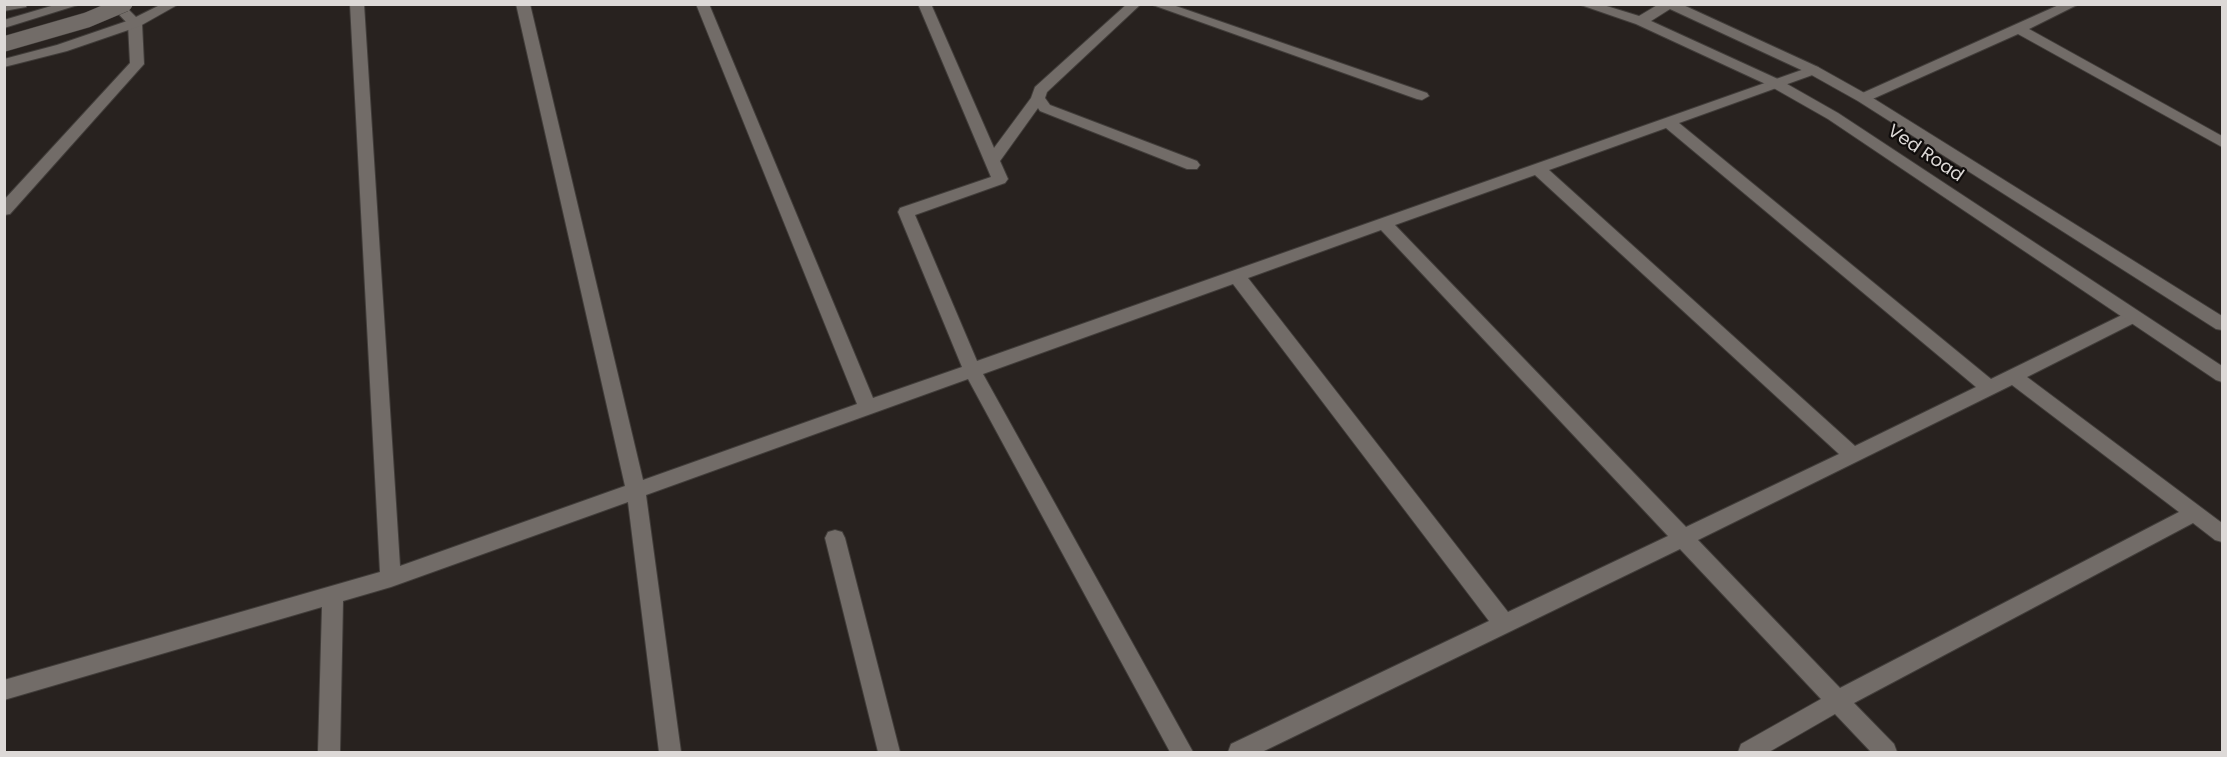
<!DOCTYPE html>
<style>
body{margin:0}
#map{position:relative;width:2227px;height:757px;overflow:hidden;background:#28221f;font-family:Poppins,sans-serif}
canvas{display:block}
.frame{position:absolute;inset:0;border:6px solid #ddd9d7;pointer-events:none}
</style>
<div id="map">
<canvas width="2227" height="757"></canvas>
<div class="frame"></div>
</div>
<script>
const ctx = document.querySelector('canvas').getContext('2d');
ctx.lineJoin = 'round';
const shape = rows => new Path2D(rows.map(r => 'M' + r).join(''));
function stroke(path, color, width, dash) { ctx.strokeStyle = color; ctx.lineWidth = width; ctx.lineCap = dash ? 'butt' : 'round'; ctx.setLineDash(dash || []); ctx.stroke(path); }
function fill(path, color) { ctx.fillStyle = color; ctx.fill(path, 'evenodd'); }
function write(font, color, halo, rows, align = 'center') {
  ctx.font = font + ' Poppins,sans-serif'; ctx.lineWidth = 4.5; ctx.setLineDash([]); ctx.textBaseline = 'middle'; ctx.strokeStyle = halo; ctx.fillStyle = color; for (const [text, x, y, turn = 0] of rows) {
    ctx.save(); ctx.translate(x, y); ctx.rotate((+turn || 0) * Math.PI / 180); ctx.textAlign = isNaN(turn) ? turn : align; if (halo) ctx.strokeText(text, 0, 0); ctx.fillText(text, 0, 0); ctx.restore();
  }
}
const lane = shape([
 [2061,4,2079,4,2029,29,2222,136,2222,147,2018,34,1868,101,1863,102,1856,98,1858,95,2061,4]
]);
const street = shape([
 [109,4,123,4,142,23,144,64,10,214,4,215,4,200,130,63,128,24,109,4],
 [350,4,364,4,400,566,625,486,516,4,530,4,643,480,857,404,696,4,709,4,873,398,962,367,898,212,900,208,991,177,918,4,931,4,994,148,1031,98,1035,87,1127,4,1141,4,1047,92,1045,98,1050,105,1197,161,1200,165,1197,169,1187,169,1040,111,1038,108,1000,161,1008,179,1005,183,915,215,977,361,1813,66,1818,67,1820,70,1818,73,1679,123,1991,379,2126,313,2132,311,2138,313,2141,317,2138,321,2027,377,2222,523,2222,542,2215,540,2193,523,1854,703,1894,744,1897,752,1871,752,1835,714,1769,752,1738,752,1741,744,1821,699,1680,549,1262,752,1228,752,1231,744,1489,621,1233,284,983,374,1193,752,1170,752,968,379,646,495,681,752,659,752,628,502,391,587,343,601,340,752,318,752,322,607,4,700,4,680,380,572,350,4],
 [1666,128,1976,387,1855,446,1549,170,1666,128],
 [1535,175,1839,454,1686,527,1395,225,1535,175],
 [1381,230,1668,536,1508,612,1248,278,1381,230],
 [2012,385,2179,512,1840,688,1698,540,2012,385],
 [1150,4,1170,4,1427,93,1429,96,1422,100,1417,99,1150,4],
 [835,530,842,532,845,538,900,752,878,752,825,538,828,532,835,530]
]);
const secondary = shape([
 [4,4,27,4,26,7,4,11,4,4],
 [58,4,81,4,4,28,4,20,58,4],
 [162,4,179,4,140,26,67,51,4,67,4,59,57,45,130,20,162,4],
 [1578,4,1600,4,1639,16,1659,4,1681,4,1818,67,1868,95,2222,316,2222,330,2216,329,1858,101,1808,73,1670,9,1651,21,1780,80,1838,113,2222,366,2222,382,2216,380,1828,119,1770,86,1636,24,1578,4]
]);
stroke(lane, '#413d3a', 2);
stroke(street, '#413d3a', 2);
stroke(secondary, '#413d3a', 2);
fill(lane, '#726c68');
fill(street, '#726c68');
fill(secondary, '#726c68');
const secondaryBridge = shape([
 [4,44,87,20,125,4]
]);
stroke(secondaryBridge, '#413d3a', 16, []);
stroke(secondaryBridge, '#726c68', 15);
write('18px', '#ddd9d7', '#0f0c0b', [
 ["Ved Road",1925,154,34]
]);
</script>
